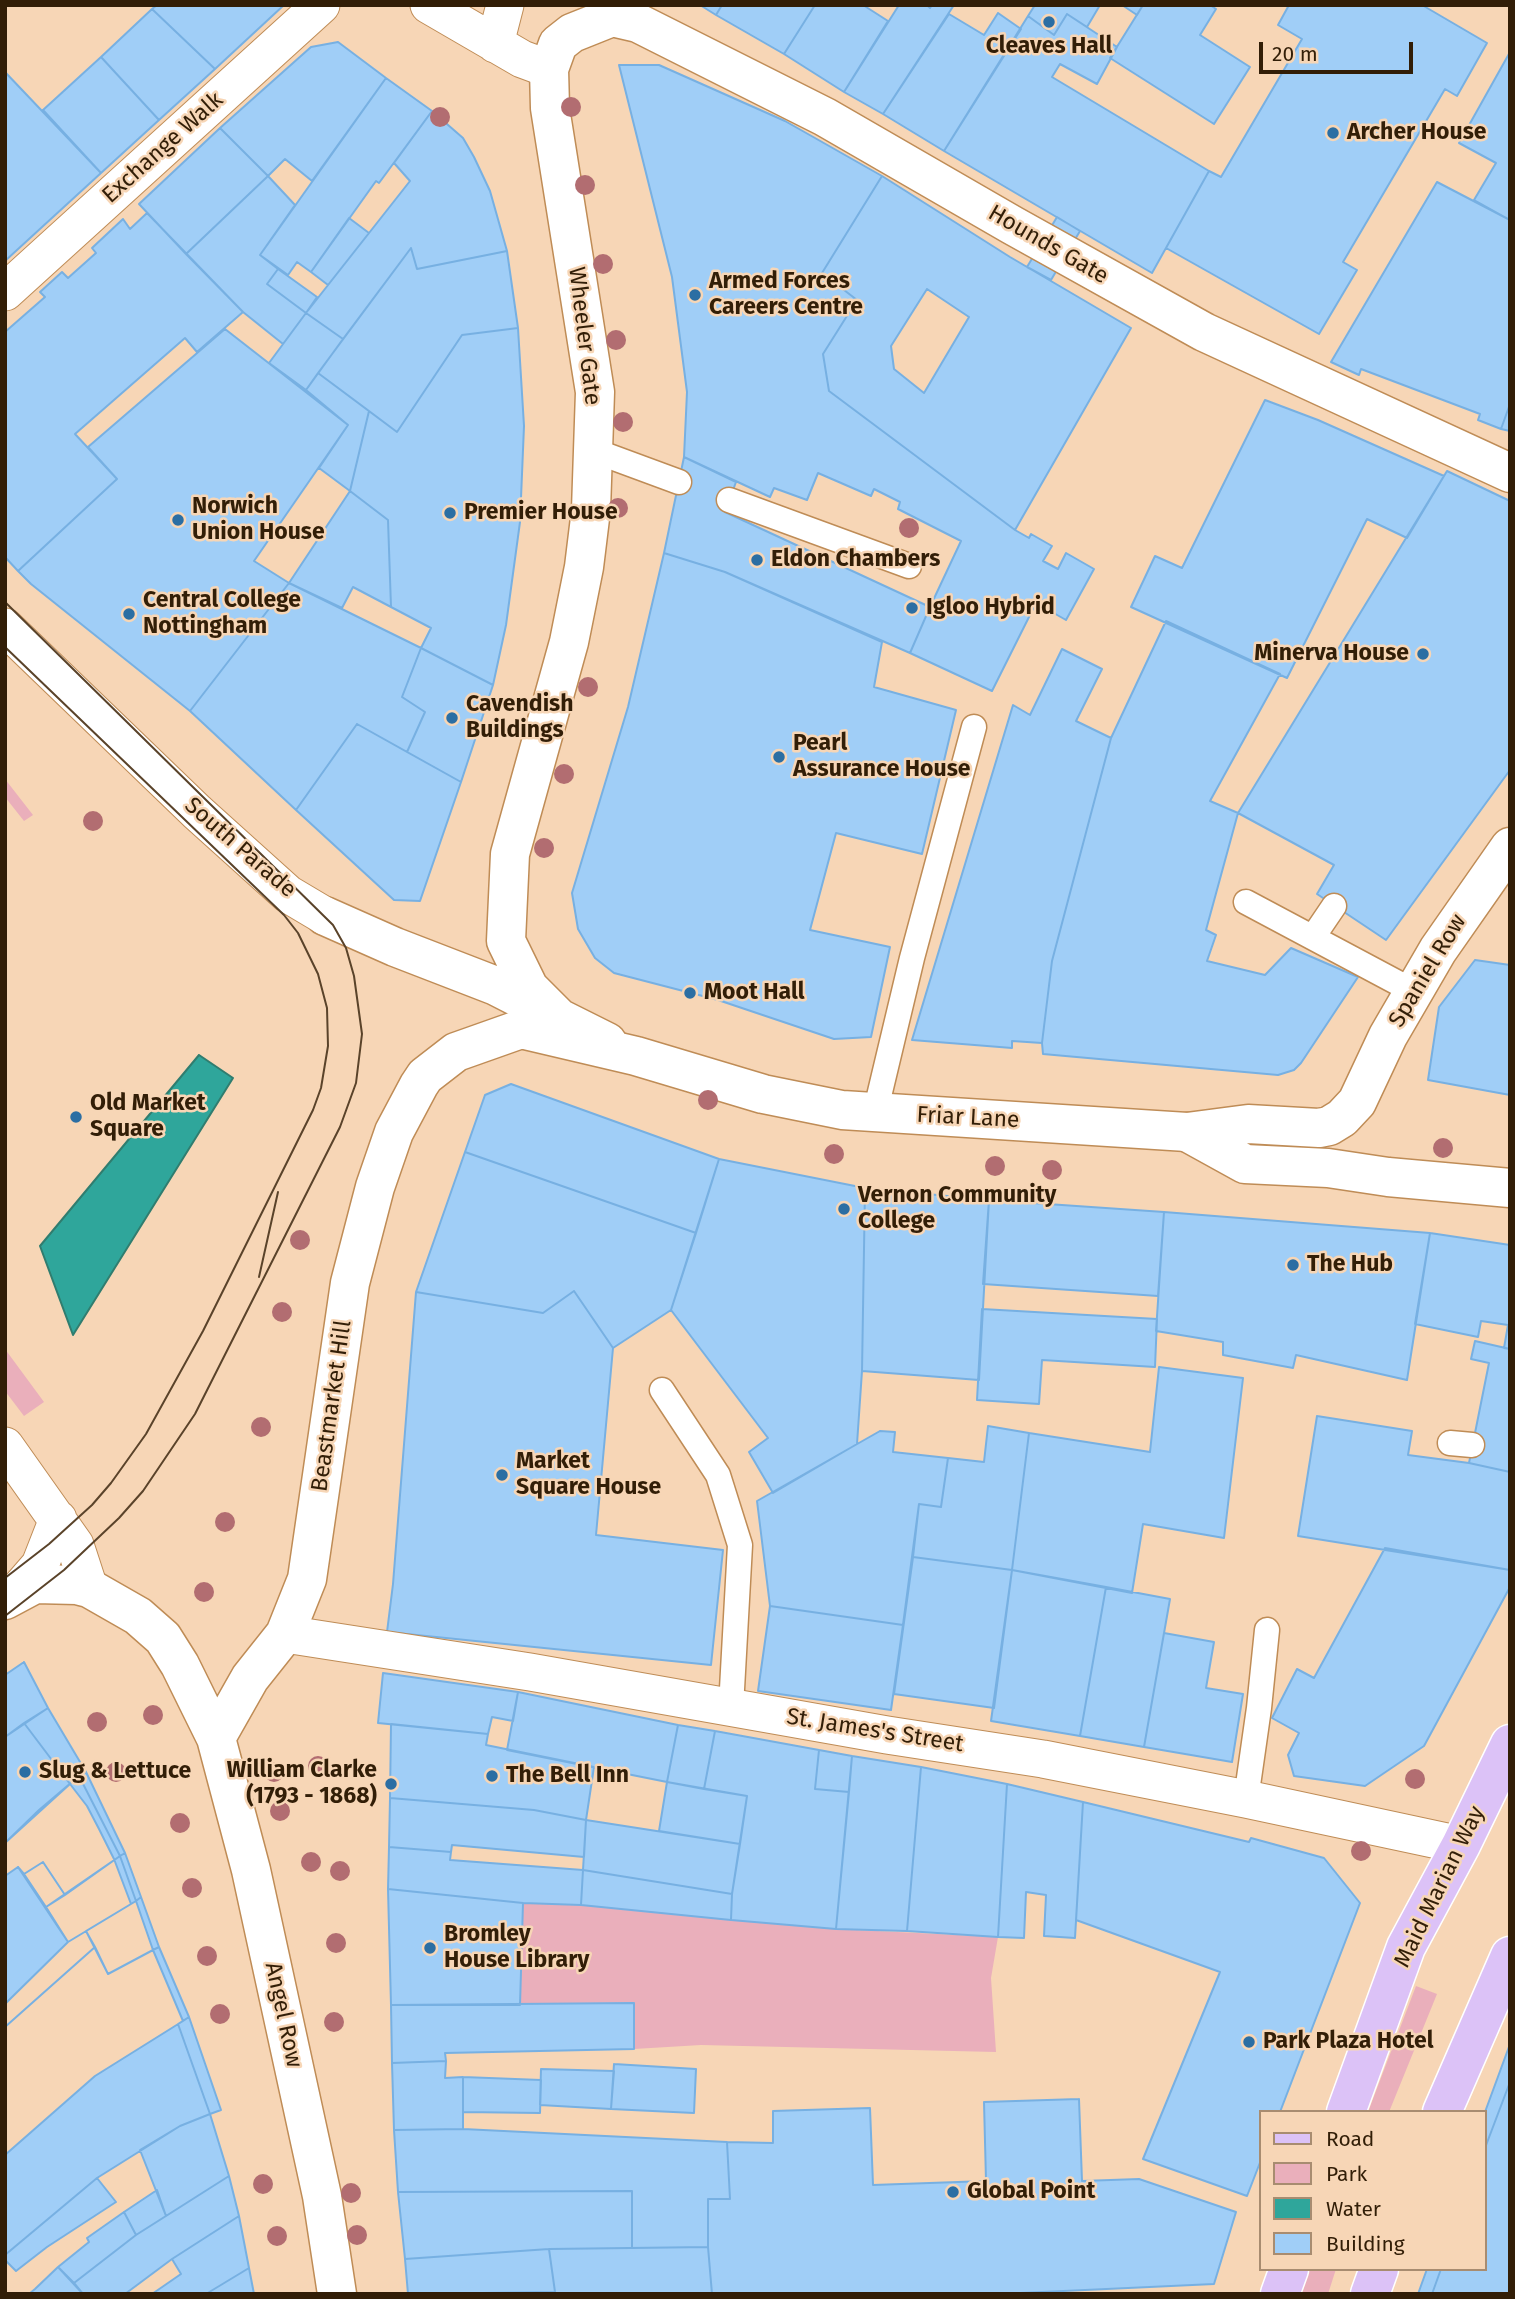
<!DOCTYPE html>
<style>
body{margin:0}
#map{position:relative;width:1515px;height:2299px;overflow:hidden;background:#f7d6b6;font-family:"Fira Sans",sans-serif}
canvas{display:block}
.frame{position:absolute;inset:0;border:7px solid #321e07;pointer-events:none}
.legend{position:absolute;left:1259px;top:2110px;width:228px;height:161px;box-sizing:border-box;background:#f7d6b6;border:2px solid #a88c70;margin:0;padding:9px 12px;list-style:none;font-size:21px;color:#321e07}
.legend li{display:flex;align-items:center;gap:14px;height:35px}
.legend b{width:35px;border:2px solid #a88c70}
.scale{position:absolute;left:1259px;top:42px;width:154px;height:32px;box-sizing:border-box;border:4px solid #321e07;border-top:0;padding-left:9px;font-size:21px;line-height:24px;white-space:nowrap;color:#321e07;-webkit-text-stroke:5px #f7d6b6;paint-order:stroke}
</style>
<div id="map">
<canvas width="1515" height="2299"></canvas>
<div class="frame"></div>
<ul class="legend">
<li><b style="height:9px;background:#dcc2f7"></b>Road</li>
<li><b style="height:19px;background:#eaafbb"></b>Park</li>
<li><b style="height:19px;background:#2fa69b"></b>Water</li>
<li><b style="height:19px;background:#a0cef7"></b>Building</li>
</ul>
<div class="scale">20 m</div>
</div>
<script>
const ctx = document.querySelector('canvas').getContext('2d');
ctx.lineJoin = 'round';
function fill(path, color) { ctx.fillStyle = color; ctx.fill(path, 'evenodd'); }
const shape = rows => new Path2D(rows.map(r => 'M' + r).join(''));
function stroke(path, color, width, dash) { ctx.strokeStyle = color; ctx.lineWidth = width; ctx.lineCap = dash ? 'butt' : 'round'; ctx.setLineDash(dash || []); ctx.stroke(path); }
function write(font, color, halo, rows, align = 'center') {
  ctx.font = font + ' "Fira Sans",sans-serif'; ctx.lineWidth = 5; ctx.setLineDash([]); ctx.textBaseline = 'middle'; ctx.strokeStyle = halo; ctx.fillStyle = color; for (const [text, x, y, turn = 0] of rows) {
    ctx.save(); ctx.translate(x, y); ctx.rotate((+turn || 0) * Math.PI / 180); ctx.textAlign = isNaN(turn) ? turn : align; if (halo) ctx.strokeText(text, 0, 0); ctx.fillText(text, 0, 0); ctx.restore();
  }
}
fill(shape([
 [5,779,33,815,24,821,5,797],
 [5,1349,44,1402,24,1416,5,1391],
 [523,1903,581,1905,836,1929,998,1937,991,1978,996,2052,701,2045,634,2049,520,2005],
 [1416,1986,1437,1994,1389,2112,1368,2112],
 [1308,2269,1336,2269,1328,2294,1299,2294]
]), '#eaafbb');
const water = shape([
 [199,1055,233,1078,73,1335,40,1246,199,1055]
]);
fill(water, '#2fa69b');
stroke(water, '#307d6f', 2);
const building = shape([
 [157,5,284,5,215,69,152,9,157,5],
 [700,5,722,5,716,15,700,5],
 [722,5,815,5,784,54,716,15,722,5],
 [815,5,863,5,888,21,844,92,784,54,815,5],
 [899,5,927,5,930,8,932,5,954,5,883,114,844,92,899,5],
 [1035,5,1100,5,1087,27,1067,14,1054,35,1028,16,1035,5],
 [1122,5,1143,5,1137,15,1122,5],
 [1143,5,1210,5,1216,9,1200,35,1250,67,1214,124,1110,58,1143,5],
 [1289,5,1422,5,1487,43,1457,96,1445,89,1343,262,1357,270,1319,334,1166,248,1209,171,1221,177,1302,39,1278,25,1289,5],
 [152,9,215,69,159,120,101,57,152,9],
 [998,13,1021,29,944,151,883,114,949,14,984,35,998,13],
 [1067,14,1117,47,1097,84,1060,64,1052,77,1209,171,1152,273,944,151,1028,16,1054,35,1067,14],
 [338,42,386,78,312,181,285,159,268,176,220,128,311,47,338,42],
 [1510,52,1510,220,1474,200,1496,163,1459,143,1510,52],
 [101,57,159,120,101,173,43,110,101,57],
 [619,65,659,65,785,121,882,176,822,273,857,300,823,354,829,391,1015,530,1029,538,1031,534,1052,546,1043,561,1058,569,1066,553,1094,569,1066,620,1036,603,992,691,910,653,930,607,961,541,898,509,900,502,874,489,871,496,818,473,807,500,774,488,770,497,684,457,687,392,672,277,619,65],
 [5,72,101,173,5,261,5,72],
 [386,78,432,111,379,183,376,181,311,272,297,262,288,275,260,255,386,78],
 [432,111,463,138,474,157,490,191,507,251,417,269,411,248,343,339,306,313,410,181,394,163,432,111],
 [220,128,268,176,186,254,139,204,220,128],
 [268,176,295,205,260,255,278,269,267,284,306,313,283,344,243,312,186,254,268,176],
 [882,176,1010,257,1131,328,1015,530,829,391,823,354,857,300,822,273,882,176],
 [927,289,969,317,924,393,894,369,891,346,927,289],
 [1437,182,1510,220,1510,404,1501,429,1478,420,1480,414,1361,369,1359,375,1331,362,1437,182],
 [147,213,243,312,197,352,185,338,75,434,117,479,18,571,5,557,5,332,45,297,40,292,62,272,68,278,96,253,92,248,123,219,130,229,147,213],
 [1057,217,1080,231,1051,280,1027,267,1057,217],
 [349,218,369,233,328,285,311,272,349,218],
 [411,248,417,269,507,251,518,328,462,335,397,432,318,373,411,248],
 [278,269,317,297,306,313,267,284,278,269],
 [306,313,343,339,306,390,269,363,306,313],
 [518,328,524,426,520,522,506,625,493,685,421,648,431,628,391,607,388,520,350,491,369,411,397,432,462,335,518,328],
 [225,329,348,425,254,561,289,583,190,711,31,584,18,571,117,479,88,447,225,329],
 [318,373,369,411,350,491,319,468,348,425,306,390,318,373],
 [1265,400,1318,420,1444,476,1407,538,1367,519,1287,678,1131,607,1155,556,1182,568,1265,400],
 [1510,404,1510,431,1501,429,1510,404],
 [684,457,736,482,725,512,930,607,910,653,725,572,664,553,684,457],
 [1447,471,1510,501,1510,770,1386,940,1317,894,1334,865,1238,813,1447,471],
 [350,491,388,520,391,607,353,587,342,608,289,583,350,491],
 [664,553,725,572,882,642,874,687,956,710,922,854,836,833,810,930,890,947,871,1037,834,1039,718,1000,614,973,595,958,578,929,572,893,628,707,664,553],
 [289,583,421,648,402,697,425,712,407,752,357,724,296,810,190,711,289,583],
 [1166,621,1280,674,1210,801,1238,813,1206,930,1216,935,1207,961,1265,975,1291,948,1358,977,1301,1063,1294,1070,1278,1075,1043,1054,1042,1043,1052,961,1111,738,1166,621],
 [421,648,493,685,461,782,407,752,425,712,402,697,421,648],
 [1062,649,1102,669,1076,721,1111,738,1052,961,1042,1043,1012,1041,1012,1048,912,1040,1013,705,1030,715,1062,649],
 [357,724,461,782,420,901,394,900,296,810,357,724],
 [1475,960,1510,965,1510,1095,1428,1080,1439,1007,1475,960],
 [511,1084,719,1159,696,1233,465,1152,485,1095,511,1084],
 [465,1152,696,1233,671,1310,613,1348,574,1291,543,1313,416,1292,465,1152],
 [719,1159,865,1188,862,1371,857,1444,773,1493,749,1452,768,1438,671,1310,719,1159],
 [865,1188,989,1200,979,1380,862,1371,865,1188],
 [989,1200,1164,1212,1158,1296,983,1284,989,1200],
 [1164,1212,1430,1233,1407,1380,1296,1355,1293,1368,1223,1355,1223,1342,1156,1331,1164,1212],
 [1430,1233,1510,1245,1510,1349,1504,1348,1508,1325,1481,1321,1478,1337,1415,1324,1430,1233],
 [574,1291,613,1348,596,1535,723,1550,711,1665,387,1632,393,1584,416,1292,543,1313,574,1291],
 [982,1309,1157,1319,1155,1367,1042,1360,1039,1404,977,1400,982,1309],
 [1475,1341,1510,1349,1510,1472,1469,1463,1489,1363,1471,1359,1475,1341],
 [1159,1367,1243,1378,1224,1538,1143,1524,1132,1593,1012,1570,1029,1433,1150,1452,1159,1367],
 [1317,1416,1412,1431,1408,1455,1469,1463,1510,1472,1510,1570,1298,1536,1317,1416],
 [988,1426,1029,1433,1012,1570,913,1557,919,1504,941,1507,948,1458,984,1462,988,1426],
 [880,1431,895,1432,893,1452,948,1458,941,1507,919,1504,903,1625,770,1606,757,1501,880,1431],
 [1385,1548,1510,1570,1510,1587,1424,1746,1365,1786,1294,1776,1288,1755,1299,1733,1272,1718,1297,1669,1314,1678,1385,1548],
 [913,1557,1012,1570,994,1708,894,1694,913,1557],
 [1012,1570,1106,1587,1080,1736,991,1721,1012,1570],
 [1106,1587,1170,1599,1144,1747,1080,1736,1106,1587],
 [770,1606,903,1625,891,1710,758,1691,770,1606],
 [1164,1633,1214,1642,1206,1688,1243,1694,1232,1762,1144,1747,1164,1633],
 [24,1662,48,1708,5,1737,5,1675,24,1662],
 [383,1673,518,1692,513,1721,492,1717,488,1734,378,1723,383,1673],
 [518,1692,678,1725,667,1782,507,1750,518,1692],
 [48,1708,86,1772,70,1784,24,1723,48,1708],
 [24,1723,70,1784,5,1843,5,1737,24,1723],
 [391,1724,488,1734,486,1745,594,1767,586,1820,534,1810,390,1798,391,1724],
 [678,1725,715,1731,704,1789,667,1782,678,1725],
 [715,1731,819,1750,815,1789,849,1792,836,1929,731,1920,732,1894,747,1796,704,1789,715,1731],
 [819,1750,852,1756,849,1792,815,1789,819,1750],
 [852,1756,921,1767,907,1931,836,1929,852,1756],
 [921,1767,1007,1784,998,1937,907,1931,921,1767],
 [86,1772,125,1853,120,1856,79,1776,86,1772],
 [79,1776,120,1856,65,1895,43,1862,24,1874,18,1867,5,1876,5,1843,39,1810,79,1776],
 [667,1782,747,1796,740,1844,659,1831,667,1782],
 [70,1784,87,1806,99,1829,114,1859,131,1904,68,1942,18,1867,5,1876,5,1843,70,1784],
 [1007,1784,1083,1802,1075,1938,1044,1936,1046,1895,1026,1892,1024,1938,998,1937,1007,1784],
 [390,1798,534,1810,586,1820,584,1857,452,1845,451,1852,389,1847,390,1798],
 [1083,1802,1249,1842,1251,1838,1324,1858,1360,1903,1280,2112,1261,2112,1261,2160,1247,2196,1143,2159,1220,1972,1076,1920,1083,1802],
 [586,1820,740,1844,732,1894,583,1870,586,1820],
 [389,1847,451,1852,450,1860,583,1870,581,1905,523,1903,388,1889,389,1847],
 [125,1853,141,1897,136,1901,120,1856,125,1853],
 [120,1856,136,1901,68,1942,46,1907,120,1856],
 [43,1862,65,1895,46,1907,24,1874,43,1862],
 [18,1867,68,1942,5,2004,5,1876,18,1867],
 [583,1870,732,1894,731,1920,581,1905,583,1870],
 [388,1889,523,1903,520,2005,391,2005,388,1889],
 [141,1897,159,1947,153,1950,136,1901,141,1897],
 [136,1901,153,1950,108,1974,86,1931,136,1901],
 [136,1901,153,1950,183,2021,95,2076,5,2155,5,2027,95,1947,86,1931,136,1901],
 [95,1947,108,1974,153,1950,183,2021,178,2024,210,2114,180,2126,97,2178,5,2255,5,2027,95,1947],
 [159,1947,189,2017,183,2021,153,1950,159,1947],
 [634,2003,634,2049,445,2053,446,2061,392,2063,391,2005,634,2003],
 [189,2017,221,2110,210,2114,178,2024,189,2017],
 [1510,2044,1510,2082,1485,2148,1485,2112,1510,2044],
 [446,2061,445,2078,463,2077,463,2129,394,2130,392,2063,446,2061],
 [614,2064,696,2069,694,2113,611,2109,614,2064],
 [541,2069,614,2071,611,2109,540,2105,541,2069],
 [463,2077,541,2080,540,2113,463,2112,463,2077],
 [1510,2082,1510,2294,1432,2294,1441,2269,1485,2269,1485,2148,1510,2082],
 [1079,2099,1082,2181,1139,2179,1236,2212,1214,2284,999,2294,712,2294,708,2247,708,2199,730,2199,727,2142,773,2143,773,2111,870,2108,873,2185,986,2181,984,2102,1079,2099],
 [210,2114,229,2176,166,2216,140,2150,180,2126,210,2114],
 [463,2129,727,2142,730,2199,708,2199,708,2247,632,2248,632,2191,398,2192,394,2130,463,2129],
 [229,2176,239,2216,172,2259,125,2294,83,2294,74,2283,136,2235,229,2176],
 [97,2178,116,2202,47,2247,16,2271,5,2260,5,2255,97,2178],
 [157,2190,166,2216,136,2235,124,2212,157,2190],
 [632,2191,632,2248,549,2249,405,2259,398,2192,632,2191],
 [124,2212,136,2235,74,2283,58,2267,89,2242,87,2238,124,2212],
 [239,2216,249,2268,206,2294,152,2294,181,2274,172,2259,239,2216],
 [708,2247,712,2294,533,2294,555,2292,549,2249,708,2247],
 [549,2249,555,2292,408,2294,405,2259,549,2249],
 [58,2267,83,2294,29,2294,35,2289,58,2267],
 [249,2268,254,2294,206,2294,249,2268],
 [1427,2269,1441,2269,1432,2294,1418,2294,1427,2269]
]);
fill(building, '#a0cef7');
stroke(building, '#77b0e2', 2);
const service = shape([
 [595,451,679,482],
 [729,500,909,566],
 [1246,902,1413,991],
 [1313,937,1334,906],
 [875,1113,912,958,974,727],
 [662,1390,718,1475,740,1545,731,1707],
 [1450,1443,1472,1445],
 [1246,1799,1259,1708,1267,1630]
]);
const pedestrian = shape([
 [429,5,522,59,549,69],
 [495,44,505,5],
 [5,292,321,5],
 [5,627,197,812,288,894,325,916],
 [5,1446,75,1545,89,1588],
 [14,1595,40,1565,58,1519],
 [285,1634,530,1672,887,1735,1043,1759,1246,1799,1461,1845]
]);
const minor = shape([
 [325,916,395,947,496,986,545,1011],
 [607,1042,559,1018,529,988,506,941,510,854,569,642,584,567,591,510,595,392,550,108,549,69,558,44,572,33,612,17,638,23,825,117,1012,225,1204,332,1510,473],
 [1187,1132,1248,1124,1319,1128,1329,1126,1342,1118,1357,1102,1388,1036,1438,950,1510,847],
 [1187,1132,1245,1164,1328,1168,1388,1177,1510,1188]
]);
const tertiary = shape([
 [5,1600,35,1584,77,1585,89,1588,138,1616,163,1638,180,1665,216,1738,251,1870,322,2196,337,2294],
 [216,1738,250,1678,285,1634,307,1579,350,1283,375,1187,394,1132,419,1085,425,1076,456,1052,521,1029,636,1056,763,1094,842,1110,1187,1132]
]);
const primary = shape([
 [1346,2112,1406,1947,1461,1845,1510,1744],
 [1442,2112,1510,1956],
 [1280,2294,1289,2269],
 [1370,2294,1379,2269]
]);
stroke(service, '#bf8c56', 27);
stroke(pedestrian, '#bf8c56', 39);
stroke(minor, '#bf8c56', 41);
stroke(tertiary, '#bf8c56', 41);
stroke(primary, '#fff', 41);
stroke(service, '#fff', 24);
stroke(pedestrian, '#fff', 37);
stroke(minor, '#fff', 38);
stroke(tertiary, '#fff', 38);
stroke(primary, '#dcc2f7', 38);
stroke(shape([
 [5,602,333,925,346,948,354,976,362,1034,356,1083,340,1127,195,1414,143,1491,119,1518,64,1570,5,1616],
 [5,647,284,915,298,933,318,974,327,1008,328,1046,321,1088,313,1110,203,1331,146,1434,111,1483,92,1505,49,1544,5,1578],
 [259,1277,278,1192]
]), '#5a432a', 2);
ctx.fillStyle = '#b26d71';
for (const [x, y] of [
 [571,107],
 [440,117],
 [585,185],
 [603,264],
 [616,340],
 [623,422],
 [618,508],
 [909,528],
 [588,687],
 [564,774],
 [93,821],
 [544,848],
 [708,1100],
 [1443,1148],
 [834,1154],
 [995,1166],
 [1052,1170],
 [300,1240],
 [282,1312],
 [261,1427],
 [225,1522],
 [204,1592],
 [153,1715],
 [97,1722],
 [318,1766],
 [116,1772],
 [274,1772],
 [1415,1779],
 [280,1811],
 [180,1823],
 [1361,1851],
 [311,1862],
 [340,1871],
 [192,1888],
 [336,1943],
 [207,1956],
 [220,2014],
 [334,2022],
 [263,2184],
 [351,2193],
 [357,2235],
 [277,2236]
]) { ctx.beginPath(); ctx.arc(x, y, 10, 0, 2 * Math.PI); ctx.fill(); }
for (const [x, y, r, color] of [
 [1049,22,7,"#2b6ea3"],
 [1333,133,7,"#2b6ea3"],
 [695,295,7,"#2b6ea3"],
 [450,513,7,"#2b6ea3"],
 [178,520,7,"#2b6ea3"],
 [757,560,7,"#2b6ea3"],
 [912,608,7,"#2b6ea3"],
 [129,614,7,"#2b6ea3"],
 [1423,654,7,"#2b6ea3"],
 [452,718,7,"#2b6ea3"],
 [779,757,7,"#2b6ea3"],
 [690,993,7,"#2b6ea3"],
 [76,1117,7,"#2b6ea3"],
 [844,1209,7,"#2b6ea3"],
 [1293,1265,7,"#2b6ea3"],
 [502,1475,7,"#2b6ea3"],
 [25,1772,7,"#2b6ea3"],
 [492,1776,7,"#2b6ea3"],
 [391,1784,7,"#2b6ea3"],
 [430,1948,7,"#2b6ea3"],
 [1249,2042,7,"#2b6ea3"],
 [953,2192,7,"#2b6ea3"]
]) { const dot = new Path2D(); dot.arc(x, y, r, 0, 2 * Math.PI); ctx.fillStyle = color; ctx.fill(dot); stroke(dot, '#f7d6b6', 2.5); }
write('bold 23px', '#321e07', '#f7d6b6', [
 ["Cleaves Hall",1049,47,"center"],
 ["Archer House",1347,133],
 ["Armed Forces",709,282],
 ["Careers Centre",709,308],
 ["Norwich",192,507],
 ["Union House",192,533],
 ["Premier House",464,513],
 ["Eldon Chambers",771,560],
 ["Central College",143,601],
 ["Nottingham",143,627],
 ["Igloo Hybrid",926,608],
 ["Minerva House",1409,654,"right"],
 ["Cavendish",466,705],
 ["Buildings",466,731],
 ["Pearl",793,744],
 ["Assurance House",793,770],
 ["Moot Hall",704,993],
 ["Old Market",90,1104],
 ["Square",90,1130],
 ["Vernon Community",858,1196],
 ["College",858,1222],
 ["The Hub",1307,1265],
 ["Market",516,1462],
 ["Square House",516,1488],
 ["William Clarke",377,1771,"right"],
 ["(1793 - 1868)",377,1797,"right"],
 ["Slug & Lettuce",39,1772],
 ["The Bell Inn",506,1776],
 ["Bromley",444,1935],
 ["House Library",444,1961],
 ["Park Plaza Hotel",1263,2042],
 ["Global Point",967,2192]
], 'left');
write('23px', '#321e07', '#f7d6b6', [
 ["Exchange Walk",163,148,-42],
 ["Hounds Gate",1048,245,30],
 ["Wheeler Gate",584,336,83],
 ["South Parade",240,848,41],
 ["Spaniel Row",1428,971,-59],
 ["Friar Lane",968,1118,3],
 ["Beastmarket Hill",332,1406,-82],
 ["St. James's Street",875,1731,9],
 ["Maid Marian Way",1440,1887,-64],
 ["Angel Row",283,2015,78]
]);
</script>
